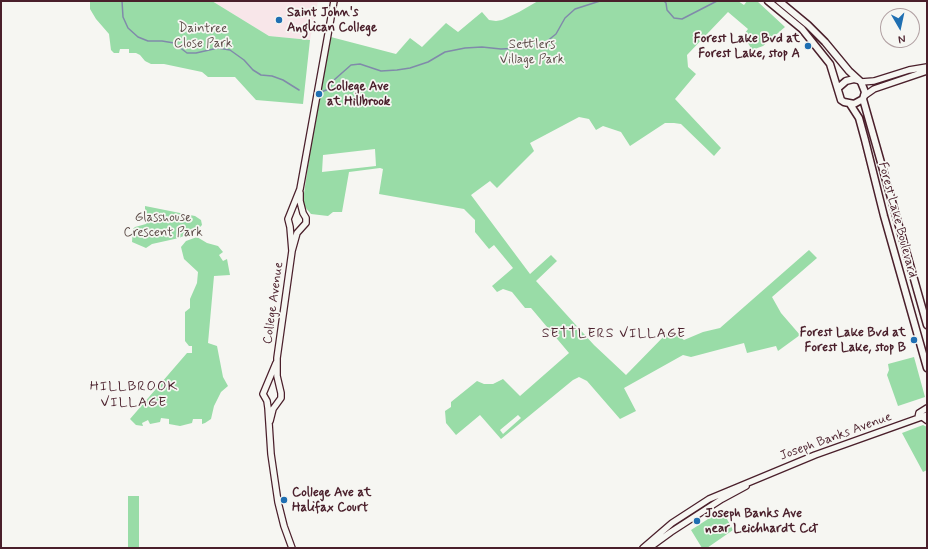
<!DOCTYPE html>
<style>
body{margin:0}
#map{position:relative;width:928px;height:549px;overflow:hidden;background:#f6f6f2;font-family:Mynerve,sans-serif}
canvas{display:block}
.frame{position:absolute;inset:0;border:2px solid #4a1f2b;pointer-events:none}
.north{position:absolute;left:880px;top:8px;width:40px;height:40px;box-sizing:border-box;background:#f6f6f2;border:1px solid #b1a0a2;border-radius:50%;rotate:171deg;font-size:11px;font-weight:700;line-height:16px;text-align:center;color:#4a1f2b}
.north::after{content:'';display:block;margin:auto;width:14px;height:18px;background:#1f6fb2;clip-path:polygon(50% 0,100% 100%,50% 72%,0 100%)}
</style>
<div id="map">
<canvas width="928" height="549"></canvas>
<div class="frame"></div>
<div class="north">N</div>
</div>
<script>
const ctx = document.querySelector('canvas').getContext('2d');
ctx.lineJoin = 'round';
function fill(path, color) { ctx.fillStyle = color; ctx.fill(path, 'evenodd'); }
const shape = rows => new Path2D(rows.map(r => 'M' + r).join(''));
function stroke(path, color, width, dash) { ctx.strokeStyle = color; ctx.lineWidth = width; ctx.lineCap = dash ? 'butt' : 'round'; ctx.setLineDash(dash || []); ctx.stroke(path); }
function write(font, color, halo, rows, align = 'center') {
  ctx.font = font + ' Mynerve,sans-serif'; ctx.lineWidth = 3.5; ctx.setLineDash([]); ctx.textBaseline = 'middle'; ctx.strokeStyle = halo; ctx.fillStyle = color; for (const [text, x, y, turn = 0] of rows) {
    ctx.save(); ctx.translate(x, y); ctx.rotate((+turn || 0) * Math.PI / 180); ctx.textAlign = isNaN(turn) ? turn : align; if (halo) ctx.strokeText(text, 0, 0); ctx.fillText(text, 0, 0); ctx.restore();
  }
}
fill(shape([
 [212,1,318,1,310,40,269,36]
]), '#f8e6e9');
fill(shape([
 [90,1,212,1,269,36,310,40,303,104,256,100,235,77,208,77,202,72,164,64,151,64,145,61,140,55,136,53,129,53,129,49,120,49,119,53,114,53,111,50,109,34,96,19,90,9],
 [538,1,738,1,744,5,747,1,757,1,785,27,763,46,752,50,748,43,745,33,748,29,728,12,687,55,688,67,696,74,675,99,721,148,714,156,681,124,674,123,665,123,630,146,621,132,603,126,596,130,589,119,579,117,530,143,534,151,497,188,490,181,471,195,530,274,551,255,557,261,536,281,594,345,626,375,670,330,684,340,703,332,720,328,809,250,817,258,772,297,781,313,800,335,778,351,776,346,747,353,744,343,691,357,683,355,624,388,636,411,620,419,587,381,579,377,573,380,501,439,480,415,456,435,446,423,445,411,451,407,451,402,477,381,484,384,493,384,503,379,520,396,569,353,531,308,525,308,512,292,503,289,497,292,492,286,513,268,494,245,489,249,475,232,475,220,464,209,379,194,383,169,380,168,349,172,342,212,333,212,328,216,311,214,305,207,303,200,327,36,396,54,410,38,422,47,446,23,458,32,482,12,489,20,496,21,502,20,519,12],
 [375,149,376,166,322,172,323,155],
 [518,415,521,418,503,434,500,430],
 [145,206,195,216,201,220,202,225,197,230,179,238,152,244,146,248,132,242,133,229,135,227,146,224,148,220,148,215,145,211],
 [197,237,207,243,218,246,223,252,219,255,223,261,227,259,230,275,214,276,208,343,217,346,223,377,228,386,221,392,214,406,211,419,205,423,202,424,202,419,193,419,192,423,180,426,169,424,169,419,161,418,160,422,150,424,148,420,142,423,143,426,136,425,130,419,187,353,192,353,192,346,189,346,185,341,185,312,190,308,190,299,197,283,198,272,184,259,181,247,186,241],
 [914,357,925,397,898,406,887,375,889,370,888,364],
 [923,425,927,427,927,470,923,472,902,433],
 [128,496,139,496,139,547,128,548],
 [722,510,733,530,707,548,702,548,691,530]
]), '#99dca7');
stroke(shape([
 [122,1,123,17,128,28,138,37,148,41,162,41,174,43,187,53,196,53,218,48,230,50,244,60,253,70,261,75,272,76,283,80,299,90],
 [664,1,666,3,667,10,674,18,682,19,717,1],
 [321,92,329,89,334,80,351,65,360,64,381,71,397,70,410,68,428,62,445,52,465,48,482,47,501,49,522,48,537,45,546,42,556,34,565,18,575,9,600,1]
]), '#808aaa', 1.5);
const tertiary = shape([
 [861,82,874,81,909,70,927,67],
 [864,96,874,89,927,71],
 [292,251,290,227,288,219,300,189,334,1],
 [276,363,263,394,267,401,268,408,271,454,278,502,284,526,292,548],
 [918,418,919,413,927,408],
 [270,421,273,409,281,398,281,393,277,376,277,358,292,251,297,233,306,223,306,218,303,213,300,201,300,193],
 [643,548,672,523,709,499,815,455,927,415],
 [649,548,671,532,722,499,746,486]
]);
const secondary = shape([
 [768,1,802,29,830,64,841,100,844,102,854,104,863,99,865,92,861,82,849,71,825,42,808,25,779,1],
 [838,88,846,81,854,79,858,80],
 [863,99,927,325],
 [850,104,859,118,865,140,884,216,927,368],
 [923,417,927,420]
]);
stroke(tertiary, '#4a1f2b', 8);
stroke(secondary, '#4a1f2b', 9);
stroke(tertiary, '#f6f6f2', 5.5);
stroke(secondary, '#f6f6f2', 6);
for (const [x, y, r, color] of [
 [279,20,4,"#1f6fb2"],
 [808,46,4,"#1f6fb2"],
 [319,94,4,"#1f6fb2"],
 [914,340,4,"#1f6fb2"],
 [284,500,4,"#1f6fb2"],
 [697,521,4,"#1f6fb2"]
]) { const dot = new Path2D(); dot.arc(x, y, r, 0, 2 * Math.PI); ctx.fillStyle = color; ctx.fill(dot); stroke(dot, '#f6f6f2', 1.5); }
write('bold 13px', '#4a1f2b', '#f6f6f2', [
 ["Saint John's",287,13],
 ["Anglican College",287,28],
 ["Forest Lake Bvd at",800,39,"right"],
 ["Forest Lake, stop A",800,54,"right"],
 ["College Ave",327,87],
 ["at Hillbrook",327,102],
 ["Forest Lake Bvd at",906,333,"right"],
 ["Forest Lake, stop B",906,348,"right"],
 ["College Ave at",292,493],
 ["Halifax Court",292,508],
 ["Joseph Banks Ave",705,514],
 ["near Leichhardt Cct",705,529]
], 'left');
write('13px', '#5e4e4a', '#f6f6f2', [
 ["Daintree",203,29],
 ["Close Park",203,44],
 ["Settlers",532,45],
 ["Village Park",532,60],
 ["Glasshouse",163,218],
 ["Crescent Park",163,233]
]);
write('13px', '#4a1f2b', '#f6f6f2', [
 ["Forest Lake Boulevard",897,220,75],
 ["College Avenue",274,303,-82],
 ["Joseph Banks Avenue",836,437,-20]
]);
ctx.letterSpacing = '1px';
write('14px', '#4a1f2b', '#f6f6f2', [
 ["SETTLERS VILLAGE",614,334],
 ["HILLBROOK",134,387],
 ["VILLAGE",134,403]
]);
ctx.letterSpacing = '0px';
</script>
